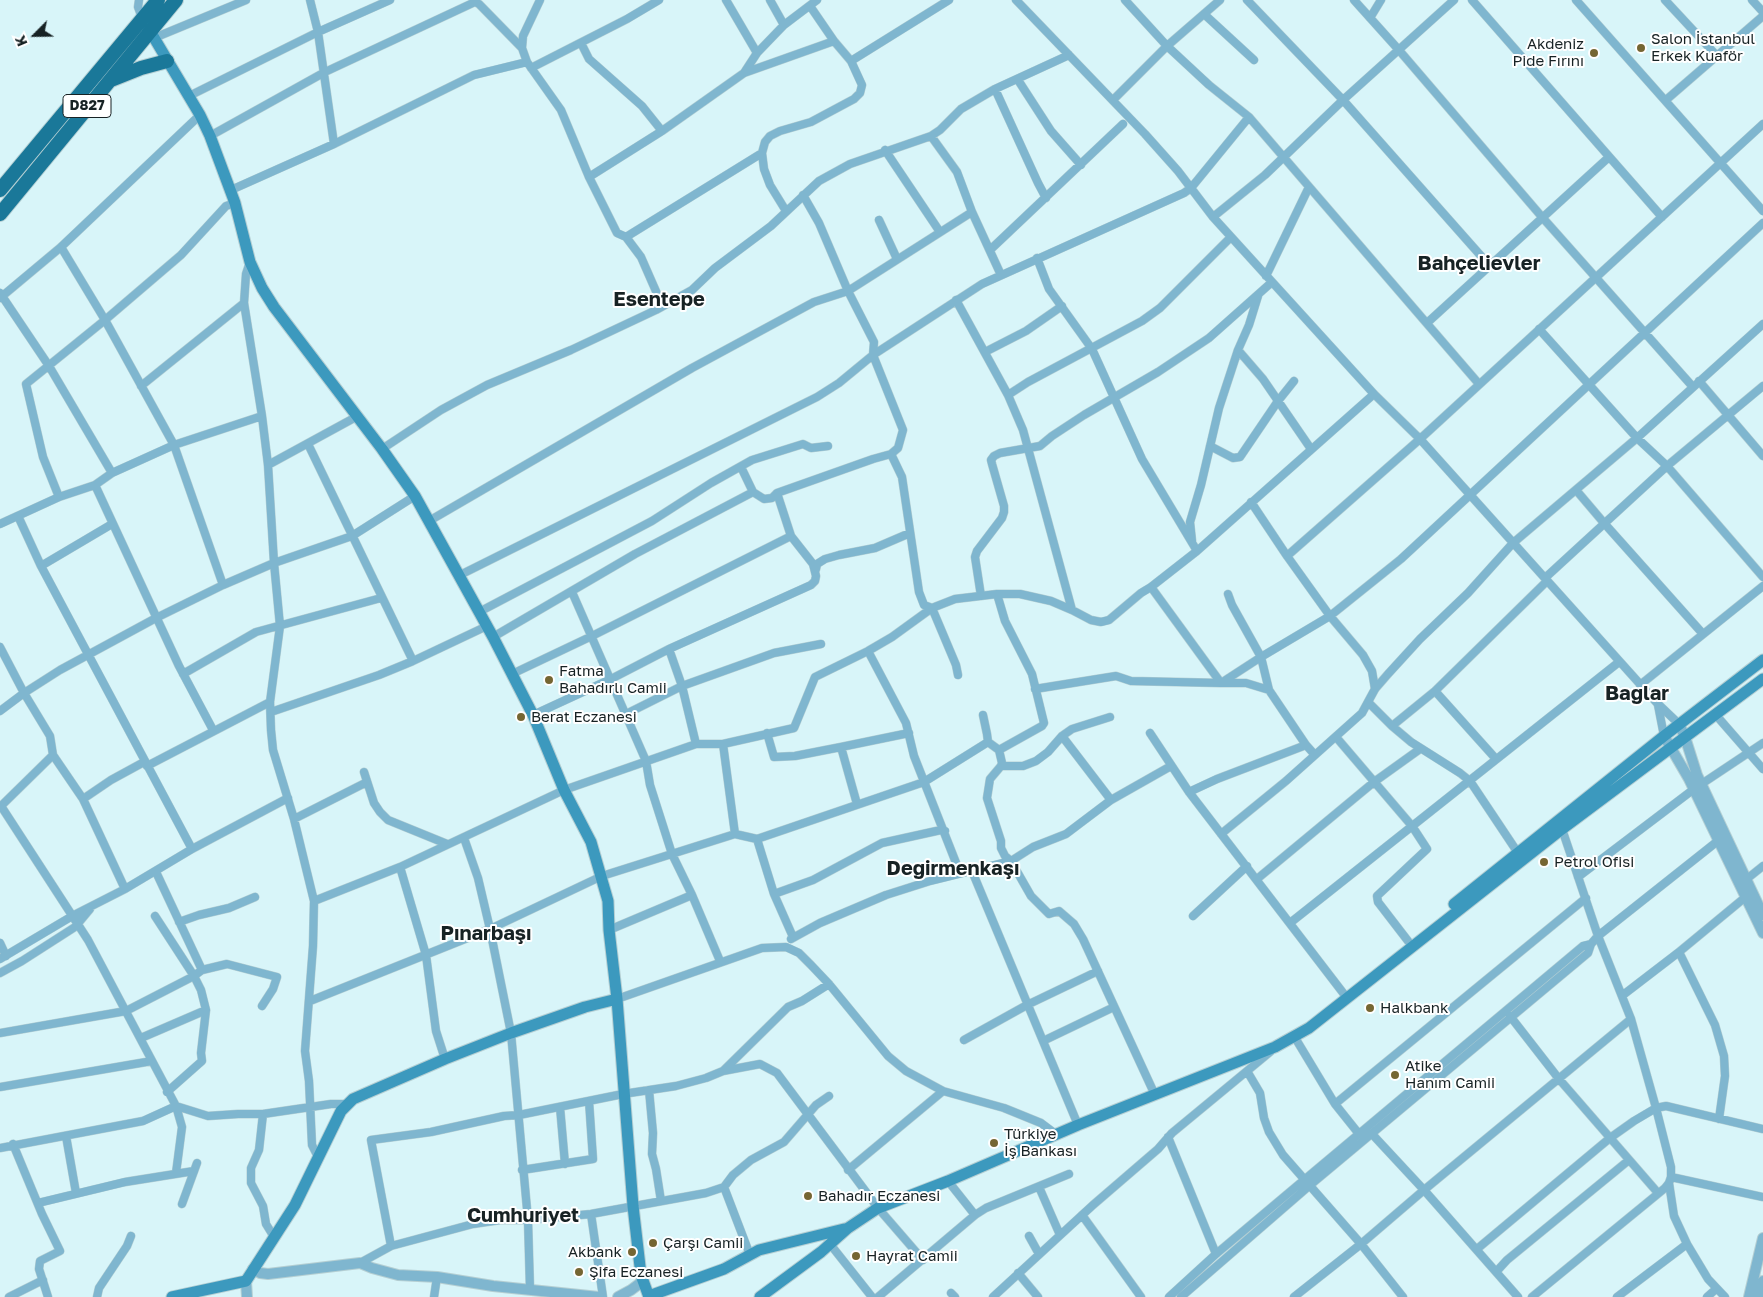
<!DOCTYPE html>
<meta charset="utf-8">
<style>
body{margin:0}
#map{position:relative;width:1763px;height:1297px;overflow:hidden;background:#d8f5f9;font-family:"Golos Text",sans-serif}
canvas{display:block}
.north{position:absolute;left:10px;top:10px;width:50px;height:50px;-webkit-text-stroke:4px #fff;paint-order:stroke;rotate:247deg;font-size:14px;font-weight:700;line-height:20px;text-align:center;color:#172224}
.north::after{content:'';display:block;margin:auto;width:18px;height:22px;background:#172224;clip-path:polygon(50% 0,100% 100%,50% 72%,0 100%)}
</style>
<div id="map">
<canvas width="1763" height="1297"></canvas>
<div class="north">K</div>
</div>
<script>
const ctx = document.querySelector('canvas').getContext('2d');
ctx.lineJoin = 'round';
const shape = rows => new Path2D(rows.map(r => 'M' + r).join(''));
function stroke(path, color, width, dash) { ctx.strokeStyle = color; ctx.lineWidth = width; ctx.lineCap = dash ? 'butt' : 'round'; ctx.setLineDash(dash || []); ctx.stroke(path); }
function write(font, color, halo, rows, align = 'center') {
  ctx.font = font + ' "Golos Text",sans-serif'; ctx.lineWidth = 4; ctx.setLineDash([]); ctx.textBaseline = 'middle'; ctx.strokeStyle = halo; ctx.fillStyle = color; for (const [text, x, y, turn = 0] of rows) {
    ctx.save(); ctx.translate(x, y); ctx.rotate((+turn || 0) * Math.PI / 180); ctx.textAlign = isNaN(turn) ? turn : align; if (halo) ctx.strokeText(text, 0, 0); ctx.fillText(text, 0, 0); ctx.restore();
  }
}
const minor = shape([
 [139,0,138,7,142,18],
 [310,0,318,32,334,144],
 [540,0,523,36,522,48,527,62,561,110,589,177,617,233,626,237,641,257,662,305],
 [726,0,757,53],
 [770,0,784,25],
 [1016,0,1145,134,1178,171,1213,217,1374,394,1420,439,1657,703,1679,724],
 [1125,0,1167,46,1209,85,1249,117,1479,384],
 [1247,0,1343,100,1489,265],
 [1354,0,1398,49,1542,217,1693,387],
 [1472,0,1662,217],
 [1576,0,1763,211],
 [1665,0,1717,56],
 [1752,0,1763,12],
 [1204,14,1254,60],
 [1370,18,1381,0],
 [154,38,246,0],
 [581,43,589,59,642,106,662,131],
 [851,61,949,0],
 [531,68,627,19,659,0],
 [744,73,757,53,784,25,817,0],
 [1018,80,1051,131,1081,165],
 [995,89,1038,183,1046,198],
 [189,96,318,32,390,0],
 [1113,100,1167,46,1220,0],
 [1666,100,1763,16],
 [210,136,325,72,475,2,479,4,522,48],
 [931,136,957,172,972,212,1001,275],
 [885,150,940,232],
 [589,177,662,131,744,73,834,41],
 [231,190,334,144,474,75,527,62],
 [803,195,819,223,848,291,874,342,873,355,903,430,898,448,891,454,902,477,919,592,924,605,932,608,956,665,958,675],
 [786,211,770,185,764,169,762,153,765,142,770,136,780,131,811,122,854,99,860,93,862,85,851,61,834,41,810,6],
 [1213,217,1265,175,1343,100,1454,0],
 [879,220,897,259],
 [626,237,762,153],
 [61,247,105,320,174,445,223,585],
 [990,250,1123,124],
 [1037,258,1049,289,1092,349,1142,459,1197,551],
 [250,262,246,274,244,303,262,416,268,465,274,563,280,626,270,702,271,730,273,750,294,819,314,901,313,946,305,1051,309,1081,312,1145,318,1157],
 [1266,276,1309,187],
 [0,293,49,366,112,473],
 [0,298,61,247,200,115],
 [956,300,1008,395,1023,430,1072,610],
 [1427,323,1609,157],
 [1539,329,1637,438,1667,466,1763,577],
 [1238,350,1263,379,1311,449],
 [985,352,1026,331,1062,306],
 [1699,381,1763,456],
 [141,386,244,303],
 [1008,395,1028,382,1142,321,1160,308,1231,237],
 [308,444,413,661],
 [1210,446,1233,458,1240,457,1278,401,1294,381],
 [382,449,441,410,487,385,571,350,656,310,692,290,715,268,771,226,819,181,850,164,931,136,940,130,961,109,995,89,1069,55],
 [268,465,356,417],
 [741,467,753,492,764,499,772,498,777,493,873,459,891,454],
 [95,485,179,666,213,730],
 [1576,490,1604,523,1703,634],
 [59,497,43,457,26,384,105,320,181,255,226,206,235,203],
 [1251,502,1287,556,1330,616,1363,655,1372,671,1375,689],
 [18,516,41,566,192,849],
 [429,521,692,368,814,302,848,291,972,212],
 [0,524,59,497,95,485,112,473,174,445,262,416],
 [1192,541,1190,522,1201,485,1219,408,1238,350,1249,325,1258,296],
 [1287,556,1420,439,1763,124],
 [41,566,112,524],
 [816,569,817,564,825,559,839,555,875,548,910,533],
 [460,575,817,397,839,383,873,355,982,284,1184,193,1191,188,1249,117],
 [1545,578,1667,466,1763,386],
 [1151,587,1221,683,1246,683,1269,690],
 [572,592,646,761,650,785,672,854,692,895,720,961],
 [997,594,1005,621,1032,674,1044,723,1042,726,999,750],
 [1228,594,1232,605,1261,657,1269,690,1306,745,1315,755],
 [981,596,975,557,977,551,1002,518,1004,512,1004,506,992,464,991,460,994,456,1000,453,1040,446,1052,436,1084,415,1158,372,1209,338,1272,282],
 [479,612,652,521,711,483,752,460,803,444,811,448,828,446],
 [493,637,635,554,753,492],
 [0,647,24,693,50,736,53,755,83,799,125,889],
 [669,649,682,686,696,744],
 [868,651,906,723,914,756,960,873],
 [183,674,256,632,381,598],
 [512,674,592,636,791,536],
 [1640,685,1763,586],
 [1035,689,1116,676,1131,681,1221,683,1261,657,1330,616,1401,559,1763,223],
 [1435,691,1496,759],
 [1368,702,1392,726,1411,742,1460,773,1470,781,1518,853],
 [1658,705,1664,736],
 [0,711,24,693,60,670,156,618,223,585,274,563,352,536,415,496],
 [271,712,379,675,413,661,487,626],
 [626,714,682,686,774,653,821,644],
 [1715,714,1763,769],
 [533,715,611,679,669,649,811,585,815,581,816,576,813,564,791,536,777,493],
 [983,715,987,734,988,742,999,750,1002,763,1001,766,990,779,987,798,1001,841,1001,848,1005,856,1011,861,1031,896,1049,914,1059,911,1074,924,1083,939,1155,1095],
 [1392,726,1435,691,1547,581],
 [767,733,774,757,795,756,841,747,909,733],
 [1150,733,1189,792,1347,998],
 [1062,736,1111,800],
 [1336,737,1412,826,1427,849,1377,896,1378,902,1408,941],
 [723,744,794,728,815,677,868,651,892,637,932,608,955,599,997,594,1020,594,1051,601,1072,610,1091,620,1101,622,1109,620,1141,593,1151,587,1197,551,1374,394],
 [841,747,857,804],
 [1001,766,1023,766,1036,761,1048,752,1062,736,1072,729,1110,717],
 [364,772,374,803,380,812,388,820,447,844],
 [1189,792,1217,779,1306,745],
 [83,799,111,780,144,762,147,766,270,702],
 [1,806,88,940,176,1106,182,1127,176,1173],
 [0,807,53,755],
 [294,819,367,782],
 [1221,834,1286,781,1362,713,1375,689,1388,674,1420,639,1468,593,1513,543,1637,438,1763,324],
 [464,838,478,878,490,929,511,1033,528,1220,530,1289],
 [757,839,924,782,988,742],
 [400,867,426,955,436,1031,445,1059],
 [972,871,1078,1125],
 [156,872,202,970],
 [1578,877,1694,789,1763,743],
 [1257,879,1374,782,1420,749],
 [1743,882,1763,866],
 [774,894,813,880,882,843,941,830,945,831],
 [314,901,400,867,564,790,696,744,723,744,735,834],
 [155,916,194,976,201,990,206,1010,201,1053,202,1061,167,1092],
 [1193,916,1247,866],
 [179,922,199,915,229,908,255,897],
 [1290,923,1619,662],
 [609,930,692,895],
 [791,939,820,923,886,895,930,881,1011,861,1033,847,1066,834,1111,800,1171,766],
 [0,943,6,956],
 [1679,952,1715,1025,1724,1056,1725,1076,1719,1119],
 [0,959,74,915,125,889,192,849,288,798],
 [0,973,22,961,75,927,90,909],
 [1623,995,1679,952,1748,895],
 [617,999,762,948,786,947,799,953,811,965,829,984,888,1056,906,1071,943,1091,1004,1108,1041,1123,1057,1135],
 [310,1001,490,929,602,876,735,834,757,839,774,894,793,937],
 [1510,1016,1559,1079,1658,1193],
 [0,1033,126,1011,194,976,202,970,227,964,277,977,273,989,262,1006],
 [1294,1036,1335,1104,1359,1134,1372,1134,1424,1190,1518,1297],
 [141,1038,206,1010],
 [964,1040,1027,1005,1098,971],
 [1043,1041,1114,1007],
 [723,1071,788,1007,802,1001,829,984],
 [1247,1071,1260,1093,1264,1118,1269,1132,1283,1155,1361,1244,1403,1297],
 [0,1087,152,1061],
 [649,1090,653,1133,652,1154,656,1169,661,1201],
 [1335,1104,1586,898],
 [560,1107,565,1164],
 [263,1114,259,1150,251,1168,251,1183,263,1206,266,1224,274,1237],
 [66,1136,76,1193],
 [1168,1137,1216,1254],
 [13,1144,42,1214,60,1251,40,1261,39,1269,48,1297],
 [0,1148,143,1121,176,1106,208,1116,238,1114,263,1114,331,1104,348,1104],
 [522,1170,593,1159,589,1101],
 [848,1170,943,1091],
 [1671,1177,1763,1197],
 [948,1181,975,1215],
 [1669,1183,1674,1216,1687,1244,1708,1279,1725,1297],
 [724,1187,750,1255],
 [1039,1187,1060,1235],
 [38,1203,125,1182,194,1171],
 [182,1204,197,1163],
 [591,1214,603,1297],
 [1082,1215,1141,1297],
 [1029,1236,1039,1254],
 [830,1244,872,1297],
 [391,1246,371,1140,431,1132,504,1116,519,1115,623,1094,676,1086,706,1078,723,1071,760,1064,777,1073,878,1208,923,1260],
 [1477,1249,1610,1138,1634,1121,1656,1108,1666,1106,1763,1129],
 [360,1263,391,1246,473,1224,500,1220,528,1220,591,1214,706,1193,724,1187,733,1175,751,1160,784,1142,816,1105,829,1096],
 [1496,1272,1507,1260,1629,1160],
 [1018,1273,1038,1297],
 [951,1293,955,1297],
 [9,1297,43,1280],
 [97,1297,99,1288,127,1246,131,1236],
 [434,1297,437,1277],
 [878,1297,975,1215,986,1208,1069,1174],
 [993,1297,1093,1205,1158,1149,1172,1133,1270,1052],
 [1169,1297,1216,1254,1304,1180,1583,946,1591,944],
 [1181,1297,1309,1186,1588,953,1591,944,1598,936,1719,840],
 [1294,1297,1361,1244,1424,1190,1631,1019],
 [1532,1297,1665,1188,1669,1183,1671,1177,1671,1167,1656,1108,1631,1019,1598,936,1562,829],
 [1617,1297,1687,1244],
 [1707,1297,1716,1289]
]);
const tertiary = shape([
 [1679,724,1685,737,1697,775,1763,915],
 [1664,736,1689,779,1763,933],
 [253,1269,260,1273,268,1274,360,1263,372,1268,398,1275,437,1277,493,1286,599,1297],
 [246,1281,247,1297],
 [618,1297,631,1290,643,1281],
 [1749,1297,1763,1238],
 [1759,1297,1763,1281]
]);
const secondary = shape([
 [147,26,200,115,210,136,235,203,250,262,262,288,274,307,382,449,415,496,493,637,533,715,564,790,591,842,608,901,609,930,617,999,633,1206,641,1275,649,1297],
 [1454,904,1664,736,1763,660],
 [649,1296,724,1269,759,1250,844,1229],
 [172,1297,246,1281,295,1205,341,1111,353,1099,445,1059,511,1033,585,1007,617,999],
 [760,1297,821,1252,848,1228,878,1208,948,1181,1078,1125,1275,1047,1309,1028,1562,829,1763,679]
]);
const trunk = shape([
 [111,80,141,68,167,61],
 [0,190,158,0],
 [0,214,176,0]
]);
stroke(minor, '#b5cfd3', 9);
stroke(tertiary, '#b5cfd3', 12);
stroke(secondary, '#b5cfd3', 13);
stroke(trunk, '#b5cfd3', 16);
stroke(minor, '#7fb6cf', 8);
stroke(tertiary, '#7fb6cf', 10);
stroke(secondary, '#3c99be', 11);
stroke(trunk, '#1a7899', 14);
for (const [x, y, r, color] of [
 [1641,48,5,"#756633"],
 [1594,53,5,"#756633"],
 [549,680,5,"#756633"],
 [521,717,5,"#756633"],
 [1544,862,5,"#756633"],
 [1370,1008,5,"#756633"],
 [1395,1075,5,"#756633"],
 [994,1143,5,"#756633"],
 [808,1196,5,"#756633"],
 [653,1243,5,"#756633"],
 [632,1252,5,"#756633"],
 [856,1256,5,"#756633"],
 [579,1272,5,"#756633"]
]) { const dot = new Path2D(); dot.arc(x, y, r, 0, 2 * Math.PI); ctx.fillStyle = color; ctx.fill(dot); stroke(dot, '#fff', 2); }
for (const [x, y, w] of [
 [87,106,48]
]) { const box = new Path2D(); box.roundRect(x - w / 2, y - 11.5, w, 23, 4); ctx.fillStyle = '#fff'; ctx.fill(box); stroke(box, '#172224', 1); }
write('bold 14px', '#172224', null, [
 ["D827",87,106]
]);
write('15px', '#172224', '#fff', [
 ["Salon İstanbul",1651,39],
 ["Erkek Kuaför",1651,56],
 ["Akdeniz",1584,44,"right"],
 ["Pide Fırını",1584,61,"right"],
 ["Fatma",559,671],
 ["Bahadırlı Camii",559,688],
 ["Berat Eczanesi",531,717],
 ["Petrol Ofisi",1554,862],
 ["Halkbank",1380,1008],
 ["Atike",1405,1066],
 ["Hanım Camii",1405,1083],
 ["Türkiye",1004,1134],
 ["İş Bankası",1004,1151],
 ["Bahadır Eczanesi",818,1196],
 ["Çarşı Camii",663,1243],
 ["Akbank",622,1252,"right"],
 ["Hayrat Camii",866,1256],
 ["Şifa Eczanesi",589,1272]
], 'left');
write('bold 20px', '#172224', '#fff', [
 ["Bahçelievler",1479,264],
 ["Esentepe",659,300],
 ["Bağlar",1637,694],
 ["Değirmenkaşı",953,869],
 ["Pınarbaşı",486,934],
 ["Cumhuriyet",523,1216]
]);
</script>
